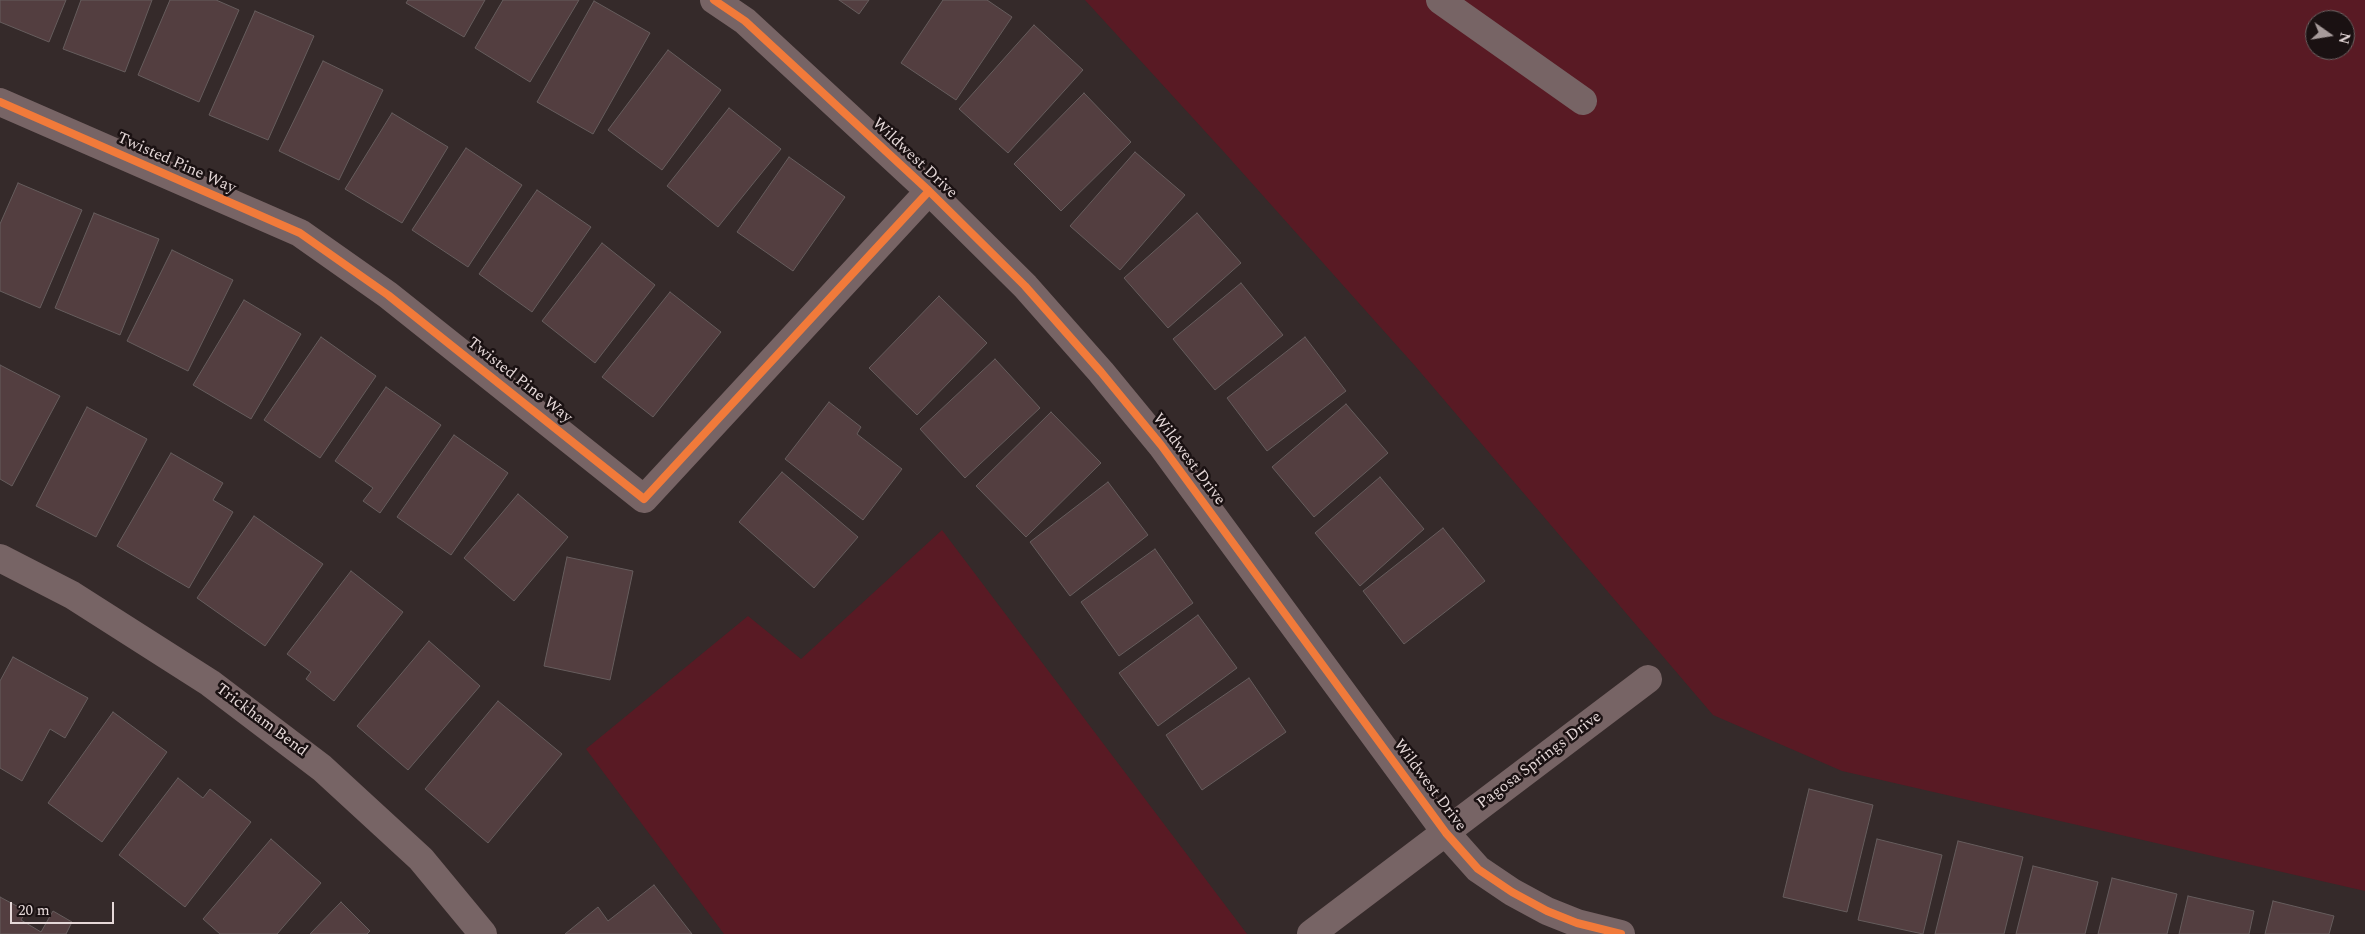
<!DOCTYPE html>
<style>
body{margin:0}
#map{position:relative;width:2365px;height:934px;overflow:hidden;background:#352a2a;font-family:Spectral,serif}
canvas{display:block}
.north{position:absolute;left:2305px;top:10px;width:50px;height:50px;box-sizing:border-box;background:#1a1112;border:1px solid #6b6161;border-radius:50%;rotate:103deg;font-size:14px;font-weight:700;line-height:20px;text-align:center;color:#e5d8d8}
.north::after{content:'';display:block;margin:auto;width:18px;height:22px;background:#a79b9b;clip-path:polygon(50% 0,100% 100%,50% 72%,0 100%)}
.scale{position:absolute;left:10px;top:902px;width:104px;height:22px;box-sizing:border-box;border:2px solid #e5d8d8;border-top:0;padding-left:6px;font-size:15px;line-height:18px;white-space:nowrap;color:#e5d8d8;-webkit-text-stroke:4px #1a1112;paint-order:stroke}
</style>
<div id="map">
<canvas width="2365" height="934"></canvas>
<div class="north">N</div>
<div class="scale">20 m</div>
</div>
<script>
const ctx = document.querySelector('canvas').getContext('2d');
ctx.lineJoin = 'round';
function fill(path, color) { ctx.fillStyle = color; ctx.fill(path, 'evenodd'); }
const shape = rows => new Path2D(rows.map(r => 'M' + r).join(''));
function stroke(path, color, width, dash) { ctx.strokeStyle = color; ctx.lineWidth = width; ctx.lineCap = dash ? 'butt' : 'round'; ctx.setLineDash(dash || []); ctx.stroke(path); }
function write(font, color, halo, rows, align = 'center') {
  ctx.font = font + ' Spectral,serif'; ctx.lineWidth = 5; ctx.setLineDash([]); ctx.textBaseline = 'middle'; ctx.strokeStyle = halo; ctx.fillStyle = color; for (const [text, x, y, turn = 0] of rows) {
    ctx.save(); ctx.translate(x, y); ctx.rotate((+turn || 0) * Math.PI / 180); ctx.textAlign = isNaN(turn) ? turn : align; if (halo) ctx.strokeText(text, 0, 0); ctx.fillText(text, 0, 0); ctx.restore();
  }
}
fill(shape([
 [1085,0,2365,0,2365,891,1842,771,1713,715,1416,367,1224,152],
 [2315,20,2345,20,2345,50,2315,50],
 [942,530,1247,934,724,934,586,749,748,616,801,659]
]), '#591a24');
const building = shape([
 [0,0,66,0,49,42,0,22,0,0],
 [81,0,152,0,125,72,63,49,81,0],
 [170,0,216,0,239,10,199,102,138,75,170,0],
 [408,0,485,0,464,37,406,3,408,0],
 [503,0,579,0,530,82,475,48,503,0],
 [839,0,869,0,859,14,839,0],
 [943,0,987,0,1012,17,956,100,901,63,943,0],
 [594,1,650,33,593,134,537,102,594,1],
 [255,11,314,36,268,140,209,115,255,11],
 [1034,25,1083,70,1008,153,959,109,1034,25],
 [668,50,721,90,662,170,608,130,668,50],
 [323,61,383,90,339,180,279,151,323,61],
 [1084,93,1131,142,1061,211,1014,164,1084,93],
 [729,108,781,149,718,227,667,186,729,108],
 [392,113,448,147,402,223,345,189,392,113],
 [466,148,522,185,468,267,412,230,466,148],
 [1135,152,1185,195,1120,270,1070,226,1135,152],
 [789,157,845,197,793,271,737,232,789,157],
 [18,183,82,210,40,308,0,291,0,224,18,183],
 [537,190,591,227,532,312,479,274,537,190],
 [94,213,159,239,120,335,55,308,94,213],
 [1197,213,1241,263,1168,328,1124,278,1197,213],
 [602,243,655,285,595,363,542,321,602,243],
 [172,250,233,280,188,371,127,341,172,250],
 [1241,283,1283,335,1215,390,1173,339,1241,283],
 [670,292,721,332,653,417,602,377,670,292],
 [939,296,987,343,917,415,869,368,939,296],
 [244,300,301,334,251,419,193,385,244,300],
 [321,337,376,376,320,458,264,420,321,337],
 [1305,337,1346,391,1267,451,1227,398,1305,337],
 [995,359,1040,408,965,478,920,429,995,359],
 [0,365,60,396,12,486,0,479,0,365],
 [386,387,441,425,380,513,363,501,373,488,335,461,386,387],
 [829,402,861,427,857,434,902,469,863,520,785,459,829,402],
 [1346,404,1388,453,1314,517,1272,467,1346,404],
 [87,407,147,439,96,537,36,506,87,407],
 [1051,412,1101,463,1026,537,976,486,1051,412],
 [454,435,508,473,451,555,397,517,454,435],
 [171,453,223,483,213,500,233,512,189,588,117,546,171,453],
 [782,472,858,537,814,588,739,522,782,472],
 [1380,477,1424,529,1360,586,1315,533,1380,477],
 [1108,482,1148,535,1070,596,1030,542,1108,482],
 [518,494,568,537,514,601,464,558,518,494],
 [254,516,323,564,265,646,197,598,254,516],
 [1443,528,1485,581,1404,644,1363,591,1443,528],
 [1155,549,1193,603,1119,656,1081,602,1155,549],
 [567,557,633,571,610,680,544,666,567,557],
 [351,571,403,612,334,701,306,679,311,672,287,654,351,571],
 [1198,615,1237,668,1158,726,1119,673,1198,615],
 [429,641,480,686,408,770,357,726,429,641],
 [13,657,88,698,65,738,50,729,22,781,0,768,0,681,13,657],
 [1249,678,1286,732,1202,790,1166,735,1249,678],
 [498,701,562,754,488,843,425,789,498,701],
 [113,712,167,752,102,842,48,803,113,712],
 [178,778,203,798,210,789,251,822,185,907,119,855,178,778],
 [1809,789,1873,805,1847,912,1783,897,1809,789],
 [271,839,321,883,277,934,220,934,203,919,271,839],
 [1877,839,1942,855,1923,934,1858,920,1877,839],
 [1958,841,2023,857,2004,934,1935,934,1958,841],
 [2033,866,2098,882,2085,934,2016,934,2033,866],
 [2112,878,2177,894,2167,934,2098,934,2112,878],
 [654,885,692,934,565,934,598,907,608,921,654,885],
 [2188,896,2254,911,2249,934,2179,934,2188,896],
 [0,897,26,911,21,920,41,932,53,911,72,922,66,934,0,934,0,897],
 [2273,901,2334,916,2329,934,2265,934,2273,901],
 [341,902,370,931,367,934,310,934,341,902]
]);
fill(building, '#533e40');
stroke(building, '#665d5d', 1);
stroke(shape([
 [714,0,745,21,929,191,1025,286,1101,372,1161,445,1446,833,1478,869,1512,892,1547,911,1577,923,1621,934],
 [1440,0,1583,101],
 [0,102,300,233,388,295,644,499,929,191],
 [0,558,72,595,210,683,322,768,421,859,483,934],
 [1311,934,1648,679]
]), '#776465', 28);
stroke(shape([
 [714,0,745,21,929,191,1025,286,1101,372,1161,445,1446,833,1478,869,1512,892,1547,911,1577,923,1621,934],
 [0,102,300,233,388,295,644,499,929,191]
]), '#f17a3a', 8);
write('16px', '#e5d8d8', '#1a1112', [
 ["Wildwest Drive",914,159,43],
 ["Twisted Pine Way",176,164,24],
 ["Twisted Pine Way",519,381,38],
 ["Wildwest Drive",1188,460,53],
 ["Trickham Bend",261,721,37],
 ["Pagosa Springs Drive",1540,761,-37],
 ["Wildwest Drive",1429,786,53]
]);
</script>
